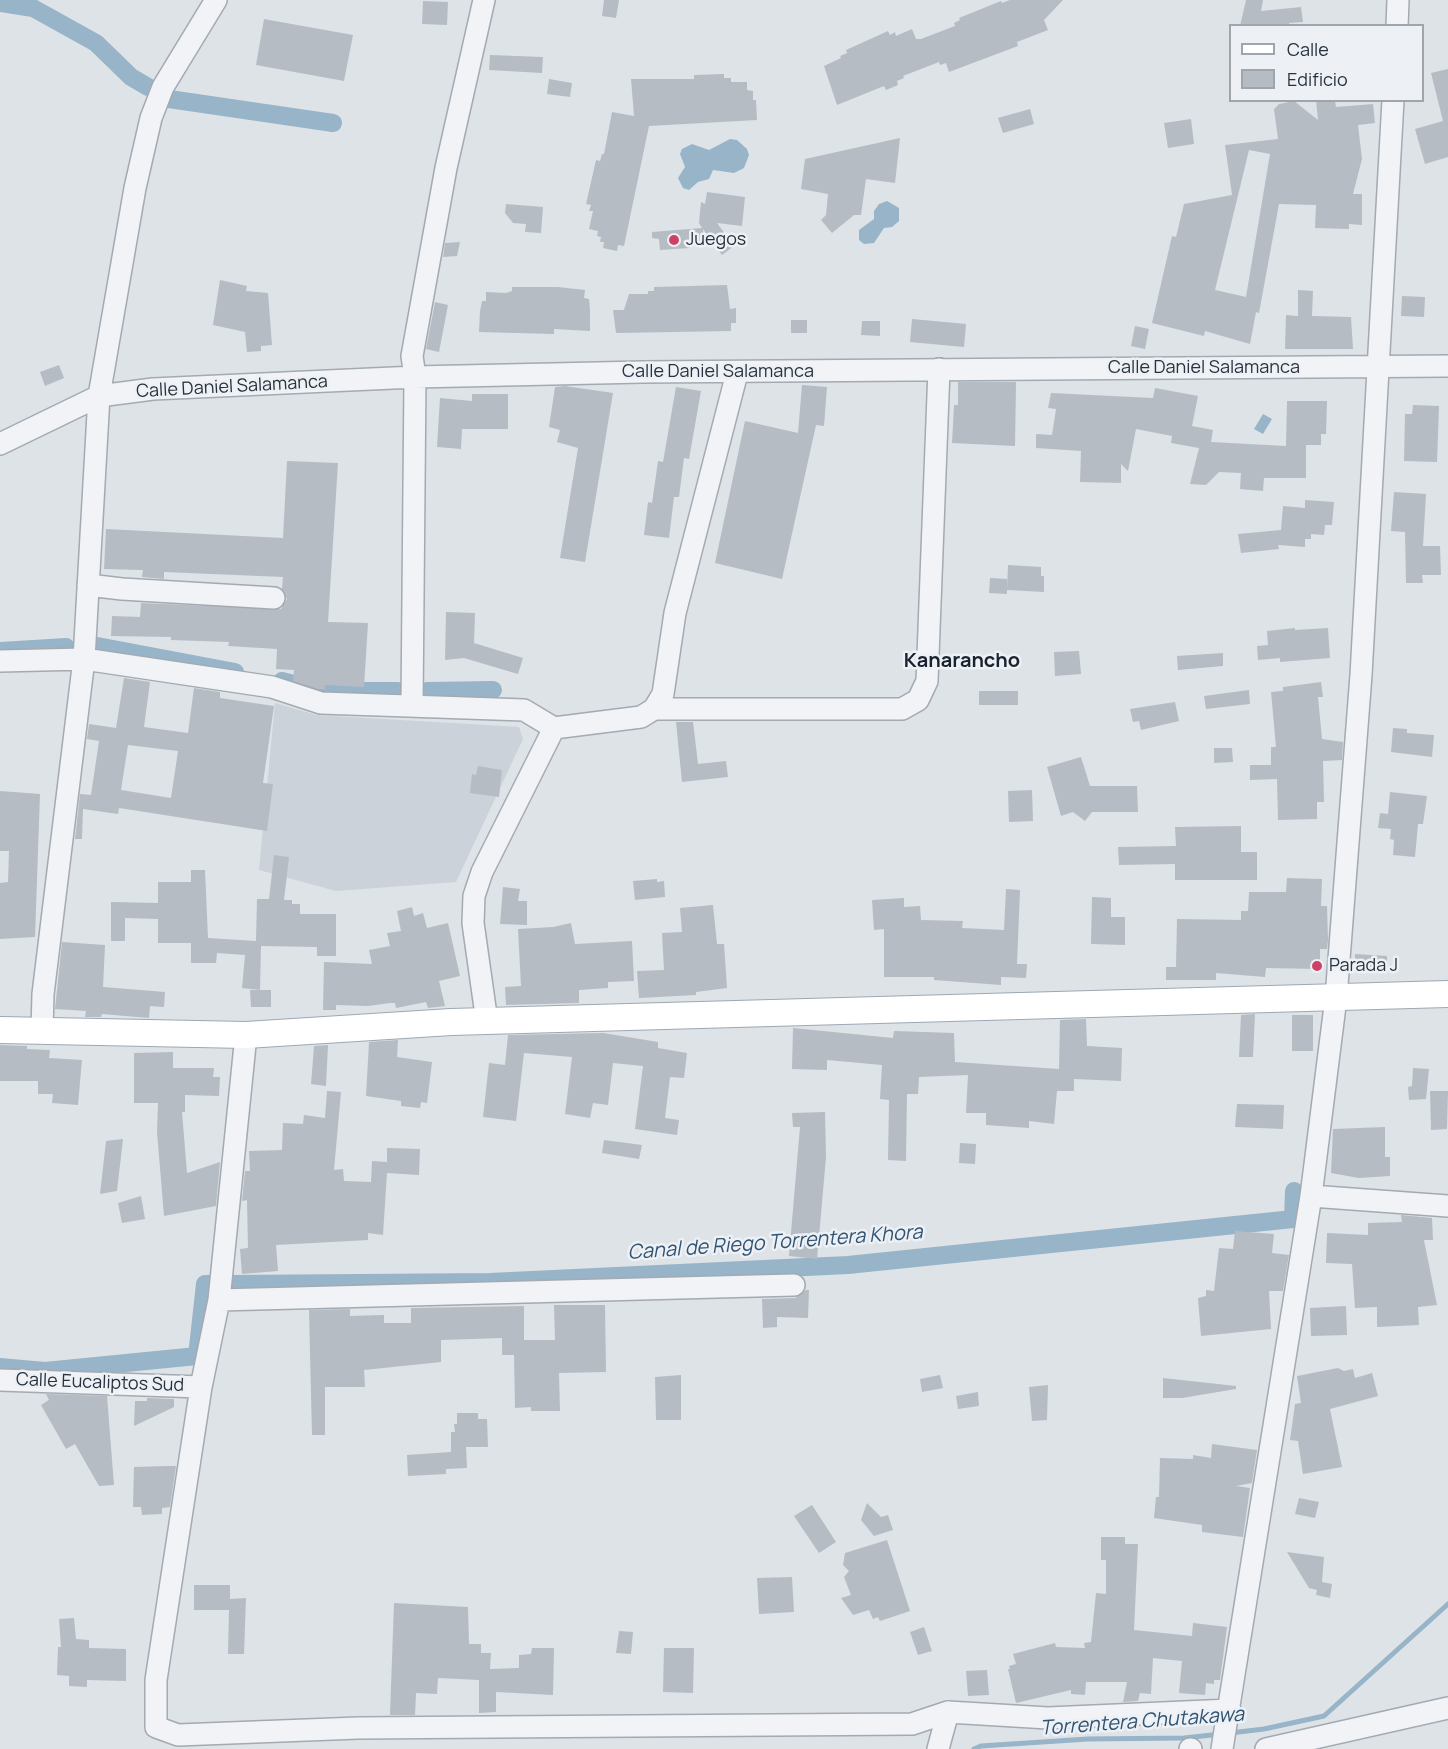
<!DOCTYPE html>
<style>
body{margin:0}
#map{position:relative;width:1448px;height:1749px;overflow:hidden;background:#dee3e8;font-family:Manrope,sans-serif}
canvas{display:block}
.legend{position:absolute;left:1229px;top:24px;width:195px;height:78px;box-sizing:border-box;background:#edf1f5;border:2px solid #9ea5ac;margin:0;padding:8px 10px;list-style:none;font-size:18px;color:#27323e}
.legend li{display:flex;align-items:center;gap:12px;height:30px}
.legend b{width:30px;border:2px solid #9ea5ac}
</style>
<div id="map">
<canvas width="1448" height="1749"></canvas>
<ul class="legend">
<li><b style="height:8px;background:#fff"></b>Calle</li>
<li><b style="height:16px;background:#b5bcc4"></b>Edificio</li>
</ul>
</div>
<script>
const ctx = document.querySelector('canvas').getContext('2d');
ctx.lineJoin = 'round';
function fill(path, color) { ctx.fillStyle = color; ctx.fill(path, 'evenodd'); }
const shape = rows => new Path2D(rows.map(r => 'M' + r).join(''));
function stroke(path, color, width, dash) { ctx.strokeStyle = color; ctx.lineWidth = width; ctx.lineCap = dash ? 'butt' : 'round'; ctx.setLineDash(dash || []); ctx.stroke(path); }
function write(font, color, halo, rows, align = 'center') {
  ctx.font = font + ' Manrope,sans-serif'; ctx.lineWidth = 5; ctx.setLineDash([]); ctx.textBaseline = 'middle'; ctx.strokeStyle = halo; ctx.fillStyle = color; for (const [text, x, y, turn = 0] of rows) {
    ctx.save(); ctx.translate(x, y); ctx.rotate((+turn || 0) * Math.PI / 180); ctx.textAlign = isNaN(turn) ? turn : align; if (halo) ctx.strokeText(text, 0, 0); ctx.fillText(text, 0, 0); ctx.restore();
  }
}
fill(shape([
 [275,703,317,715,519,727,523,739,456,882,336,891,259,870]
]), '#ccd2da');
fill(shape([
 [730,139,737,140,747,149,749,155,744,168,734,173,713,170,709,179,698,182,689,190,683,188,678,178,685,167,680,154,682,149,692,144,709,150],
 [887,201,899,208,899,221,892,227,884,228,874,243,864,244,859,240,859,230,874,219,874,211,879,204],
 [1263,414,1272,419,1263,434,1254,429]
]), '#98b4c8');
stroke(shape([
 [1230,1733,1264,1729,1324,1716,1448,1604],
 [974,1749,981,1746,1088,1739,1184,1738,1221,1734]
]), '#98b4c8', 5);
stroke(shape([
 [0,3,33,8,96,43,131,77,148,87],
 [169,99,333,123],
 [92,645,235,672],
 [0,651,66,647],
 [282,681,322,691,398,691],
 [427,691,493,690],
 [230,1284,490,1282,848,1265,1293,1219,1294,1191],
 [0,1367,45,1371,197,1356,205,1284,215,1284]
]), '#98b4c8', 18);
fill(shape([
 [604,0,619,0,616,18,602,16],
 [1010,0,1063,0,1044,20,1048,30,1017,42,1018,46,949,72,946,63,940,65,939,62,903,76,904,78,897,81,898,85,886,90,884,86,837,105,824,66,841,58,840,56,847,53,846,50,888,31,890,35,895,32,896,36,912,29,916,39,921,39,955,26,954,23,960,20,959,18,1001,1,1002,3],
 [1246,0,1263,0,1261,11,1301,7,1303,22,1289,23,1289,26,1240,26],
 [423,1,448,2,447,25,422,24],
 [264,19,353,35,344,81,256,65],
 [490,55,543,57,542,73,489,70],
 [1448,69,1448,157,1425,164,1415,129,1443,121,1431,73],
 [724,74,724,78,731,78,731,82,747,82,747,90,753,91,753,100,756,100,757,120,649,126,624,246,618,245,617,251,603,248,604,242,600,242,601,237,597,236,598,231,589,229,593,211,589,211,591,205,586,204,596,160,600,161,602,154,604,154,612,112,634,116,631,79,694,79,694,75],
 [549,79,572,83,570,97,547,94],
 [1316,100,1335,100,1336,107,1373,104,1375,123,1358,125,1362,159,1353,194,1362,194,1362,225,1349,224,1349,229,1315,228,1316,205,1279,204,1259,313,1256,312,1250,344,1205,331,1204,336,1152,323,1172,236,1176,237,1184,204,1232,195,1225,145,1278,139,1274,109,1279,104,1294,101,1318,120],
 [1249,150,1270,154,1246,297,1215,290],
 [1030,109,1034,124,1003,133,998,118],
 [1191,119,1194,144,1168,148,1164,123],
 [900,138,895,183,866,179,861,215,854,215,832,233,821,220,826,215,828,194,801,189,805,159],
 [707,192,745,197,742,226,717,223,734,246,722,255,703,229,704,245,690,243,690,248,660,250,659,239,652,238,652,232,702,228,699,223,701,202,705,204],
 [506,204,543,207,541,233,525,232,526,224,513,223,505,213],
 [460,242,457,256,443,257,445,243],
 [220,280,247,286,246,291,268,293,272,345,261,346,261,351,247,352,245,332,213,325],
 [727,285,730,309,736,308,736,323,731,323,731,331,616,333,613,310,624,310,629,294,648,294,648,291,654,291,654,287],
 [512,287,558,287,585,290,584,298,589,299,590,310,590,331,554,329,554,334,479,332,480,311,482,301,486,301,486,292,506,293,512,291],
 [1298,290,1313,291,1312,316,1351,317,1353,349,1285,349,1286,315,1298,316],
 [1402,296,1425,297,1424,317,1401,316],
 [435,302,448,305,439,352,426,349],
 [912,319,966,324,964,347,910,342],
 [791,320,807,320,807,333,791,333],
 [862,321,880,321,880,336,861,335],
 [1135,326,1149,329,1145,349,1131,346],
 [59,365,64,378,45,386,40,372],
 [958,382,1016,382,1015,446,952,443,954,405,958,405],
 [802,385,827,387,824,426,816,425,782,579,715,563,745,421,798,433],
 [565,386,613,393,585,562,560,558,578,448,557,442,560,430,549,427,555,387],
 [676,387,701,391,689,459,684,458,679,497,674,497,669,538,644,535,648,502,652,503,658,461,663,462],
 [1155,388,1198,396,1192,426,1213,430,1211,442,1286,446,1287,401,1327,401,1326,434,1321,434,1321,445,1306,445,1306,478,1264,478,1263,491,1240,489,1241,473,1219,472,1206,485,1190,484,1199,448,1171,443,1172,436,1136,429,1128,471,1121,464,1121,483,1080,482,1081,451,1036,448,1036,434,1052,435,1056,409,1048,408,1051,393,1153,398],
 [472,394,508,394,508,429,462,429,461,449,437,447,440,398,472,401],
 [1413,405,1439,406,1437,462,1404,461,1405,414,1412,414],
 [287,461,338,463,328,622,368,623,364,687,325,685,325,689,318,689,293,681,294,670,276,669,277,649,228,646,229,642,171,640,171,637,111,636,112,616,140,617,141,603,281,609,287,599,282,589,283,577,164,572,164,579,142,577,143,570,104,569,106,529,283,538],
 [1394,492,1426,494,1423,546,1440,546,1441,575,1422,575,1423,583,1406,583,1405,532,1391,531],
 [1305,500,1334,502,1332,525,1325,525,1324,535,1311,534,1311,539,1305,539,1305,547,1278,545,1279,549,1241,553,1238,534,1281,530,1283,506,1305,508],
 [1008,565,1041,567,1041,576,1044,576,1044,592,1007,590],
 [990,578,1007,579,1007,594,989,593],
 [446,612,475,613,474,643,523,658,518,674,464,658,445,660],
 [1295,628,1295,630,1328,628,1330,658,1280,662,1280,658,1258,660,1257,646,1268,645,1267,631],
 [1079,651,1081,674,1055,676,1054,652],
 [1223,653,1223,666,1178,670,1177,656],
 [124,678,150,682,144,727,188,733,194,688,220,692,220,698,274,706,263,783,273,784,267,831,119,808,118,814,83,809,82,839,75,839,80,794,91,795,99,741,87,739,89,724,116,728],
 [128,745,178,751,171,798,121,790],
 [1321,682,1323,697,1318,697,1322,739,1343,742,1342,760,1323,761,1324,802,1317,802,1317,819,1278,820,1277,779,1250,780,1250,765,1271,765,1271,747,1276,747,1271,692,1283,691,1283,687],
 [1249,690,1250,704,1206,709,1204,696],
 [979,691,1018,691,1018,705,979,705],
 [1175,702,1179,721,1141,730,1139,721,1133,722,1130,709],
 [676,722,693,722,698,764,726,761,728,777,682,782],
 [1393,728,1407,729,1407,733,1434,735,1432,757,1391,752],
 [1214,748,1232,748,1233,762,1214,763],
 [1081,757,1090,786,1137,786,1138,812,1092,812,1085,821,1073,812,1061,816,1047,767],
 [478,766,502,770,499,797,470,793,472,774,476,775],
 [1032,790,1033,821,1009,822,1008,791],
 [0,791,40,794,35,937,0,939,0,883,8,882,9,851,0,851],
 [1390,792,1427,796,1423,824,1418,824,1415,857,1393,855,1394,840,1390,839,1391,829,1378,828,1380,813,1388,814],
 [1241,826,1241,852,1257,852,1257,880,1175,880,1175,864,1119,865,1118,847,1176,846,1175,827],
 [274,855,289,857,284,900,292,900,292,904,300,904,300,914,336,914,336,956,317,956,317,947,261,946,260,990,242,988,245,955,217,953,216,963,191,963,191,943,158,943,158,919,125,918,125,941,111,941,111,902,158,903,158,882,191,882,191,870,205,870,208,938,256,941,257,899,269,899],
 [1287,878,1322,879,1321,906,1327,906,1328,940,1327,949,1320,949,1320,969,1266,968,1265,977,1216,973,1216,980,1166,980,1166,967,1176,967,1177,919,1241,920,1241,911,1248,911,1249,892,1286,892],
 [657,879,657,882,664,881,665,897,635,900,633,881],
 [503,887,520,889,518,901,527,901,527,925,500,924],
 [1006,889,1020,890,1017,964,1027,964,1026,978,1001,977,1001,985,934,980,934,977,884,977,884,929,874,930,872,900,904,898,904,907,920,906,921,920,963,921,962,928,1004,930],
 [1092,897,1111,898,1111,917,1125,917,1125,945,1091,944],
 [713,905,717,944,724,944,727,988,696,992,696,995,639,998,637,971,664,970,662,933,682,932,680,908],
 [412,907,414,916,423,913,427,928,448,923,460,976,439,981,445,1006,428,1008,426,1002,396,1008,395,1003,390,1003,368,1006,336,1005,336,1010,323,1010,324,962,372,964,369,950,390,946,387,933,401,931,397,911],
 [571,923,575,944,632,941,634,981,608,982,608,988,579,990,579,1003,506,1005,505,987,521,986,518,929,553,927],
 [62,942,105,945,103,987,165,992,164,1007,150,1006,149,1018,102,1014,101,1017,85,1017,86,1011,55,1009],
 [1355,954,1387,956,1387,971,1355,969],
 [250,990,271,990,271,1007,251,1007],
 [1255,1014,1253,1057,1239,1057,1241,1015],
 [1292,1015,1313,1015,1313,1051,1292,1051],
 [1086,1019,1087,1046,1122,1048,1121,1081,1074,1079,1074,1091,1057,1091,1054,1124,1029,1121,1029,1128,986,1125,986,1113,966,1113,968,1075,919,1077,918,1094,907,1094,906,1161,888,1160,889,1100,880,1099,882,1065,827,1060,827,1070,792,1069,793,1028,893,1038,894,1031,954,1033,955,1062,1059,1069,1060,1020],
 [603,1033,658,1042,658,1048,687,1053,684,1078,670,1077,665,1118,679,1120,677,1135,635,1129,643,1066,613,1063,608,1105,593,1103,590,1118,565,1114,572,1057,524,1053,516,1121,483,1117,489,1063,505,1065,508,1035],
 [398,1040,397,1057,432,1062,427,1103,421,1102,420,1108,401,1106,401,1101,366,1096,369,1042],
 [0,1045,27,1046,27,1049,50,1050,49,1058,82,1060,78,1105,52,1103,53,1094,38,1094,38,1081,0,1081],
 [328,1045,326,1086,311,1084,314,1046],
 [173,1052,173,1068,214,1068,213,1077,220,1077,219,1096,185,1095,185,1112,182,1112,187,1173,220,1162,216,1206,164,1216,157,1132,158,1103,134,1103,134,1053],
 [1413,1068,1429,1069,1426,1099,1409,1100,1408,1087,1412,1086],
 [327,1091,341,1092,334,1170,343,1169,344,1181,371,1182,372,1161,387,1162,387,1148,420,1149,419,1175,387,1173,383,1235,368,1233,368,1240,276,1245,278,1271,242,1274,240,1249,248,1248,247,1200,242,1201,245,1171,250,1171,249,1151,282,1150,283,1123,303,1124,304,1115,325,1118],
 [1430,1091,1448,1091,1447,1129,1431,1130],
 [1237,1104,1284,1105,1283,1129,1235,1127],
 [825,1112,826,1157,817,1259,789,1256,800,1127,793,1127,792,1113],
 [1385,1127,1385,1157,1390,1157,1390,1176,1359,1178,1331,1173,1333,1129],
 [123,1139,117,1191,100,1194,106,1141],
 [604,1140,642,1145,639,1159,602,1153],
 [960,1143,976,1144,975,1164,959,1163],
 [141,1196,145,1219,122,1223,118,1203],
 [1401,1215,1432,1218,1433,1240,1424,1240,1437,1305,1418,1307,1419,1325,1377,1327,1377,1307,1355,1308,1352,1264,1326,1263,1327,1233,1368,1235,1368,1223,1402,1222],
 [1235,1231,1274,1234,1272,1253,1289,1255,1283,1291,1269,1291,1271,1329,1201,1336,1198,1298,1206,1296,1206,1290,1214,1291,1219,1248,1233,1249],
 [806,1290,809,1290,808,1318,777,1317,777,1327,763,1328,762,1299,795,1298],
 [554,1305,605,1305,606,1372,559,1373,560,1411,531,1411,531,1407,515,1408,514,1355,502,1355,502,1338,441,1340,441,1362,364,1370,365,1387,325,1387,325,1435,312,1435,309,1310,350,1309,350,1316,384,1315,384,1323,411,1323,411,1308,524,1306,524,1340,555,1340],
 [1346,1306,1347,1335,1311,1336,1310,1308],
 [1338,1368,1344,1371,1353,1369,1355,1378,1372,1373,1378,1396,1330,1409,1342,1467,1303,1474,1298,1441,1290,1440,1295,1404,1301,1403,1297,1376],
 [681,1375,681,1420,656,1420,655,1377],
 [940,1375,943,1388,922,1392,920,1379],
 [1163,1378,1236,1386,1236,1389,1182,1398,1163,1398],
 [1048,1385,1047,1420,1032,1421,1029,1387],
 [978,1392,979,1406,958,1409,956,1396],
 [46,1394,107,1396,114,1485,99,1486,75,1444,66,1449,41,1405,49,1400],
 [147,1398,174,1399,174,1407,134,1426,135,1401,147,1401],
 [457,1413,478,1413,478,1419,487,1419,488,1447,466,1447,467,1468,446,1469,446,1474,408,1476,407,1455,451,1452,451,1432,455,1432,454,1424,457,1424],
 [1212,1444,1257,1450,1252,1483,1236,1486,1250,1488,1243,1537,1202,1532,1202,1525,1154,1518,1156,1497,1159,1497,1160,1458,1193,1459,1193,1455,1211,1458],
 [168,1466,176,1466,170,1507,162,1508,162,1514,142,1515,141,1507,133,1507,134,1467],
 [1299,1498,1319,1502,1315,1518,1295,1514],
 [867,1503,881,1517,888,1515,893,1530,874,1536,861,1520],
 [812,1505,836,1542,819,1553,794,1516],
 [1101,1537,1125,1537,1125,1544,1138,1544,1134,1630,1192,1636,1193,1623,1227,1627,1220,1680,1214,1680,1214,1684,1206,1683,1205,1695,1179,1693,1182,1661,1153,1658,1151,1694,1140,1693,1138,1701,1123,1702,1127,1682,1086,1682,1085,1695,1071,1694,1071,1690,1016,1703,1008,1669,1010,1669,1009,1666,1016,1664,1013,1654,1055,1643,1056,1647,1085,1648,1084,1643,1091,1642,1096,1593,1106,1594,1106,1560,1101,1560],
 [887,1540,910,1611,880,1621,878,1617,873,1619,869,1610,853,1615,841,1598,851,1595,844,1577,849,1571,843,1565,845,1553],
 [1287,1552,1324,1557,1322,1582,1332,1584,1330,1598,1316,1595,1317,1590,1309,1588],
 [792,1577,794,1612,759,1614,757,1578],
 [194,1585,230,1585,230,1599,246,1598,244,1654,228,1654,229,1610,194,1610],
 [394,1603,468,1607,469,1644,481,1644,481,1653,491,1653,490,1669,519,1668,519,1655,531,1654,532,1648,554,1648,553,1695,496,1692,496,1712,479,1713,479,1680,438,1678,437,1694,416,1693,415,1715,390,1715],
 [74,1618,76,1639,89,1640,89,1648,126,1649,126,1681,87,1680,87,1687,69,1686,69,1676,57,1675,58,1647,61,1647,59,1619],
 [924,1627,932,1651,918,1655,910,1632],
 [619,1631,633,1632,631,1654,616,1653],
 [664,1648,694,1648,693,1693,663,1692],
 [987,1670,989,1695,968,1696,966,1671]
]), '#b5bcc4');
const minor = shape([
 [1397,26,1398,0],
 [0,444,99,396,153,389,415,377,643,372,1448,366],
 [88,585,122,589,274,598],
 [0,661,84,659,272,687,321,703,524,710,554,728,641,717,654,709,663,694,675,613,737,373],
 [412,706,415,377,412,356,446,168,484,0],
 [654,709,902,709,918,700,927,681,939,369],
 [487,1022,473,923,474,896,482,872,554,728],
 [42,1031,43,994,84,659,99,396,135,188,151,118,163,87,216,0],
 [246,1035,219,1300,201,1387,156,1680,156,1727,178,1735,358,1728,912,1724,948,1712,1048,1718,1230,1710],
 [1311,1196,1448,1206],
 [219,1300,794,1285],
 [0,1380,201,1387],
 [938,1749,948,1712],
 [1190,1749,1191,1749],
 [1222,1749,1311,1196,1336,998,1361,675,1393,100],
 [1266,1749,1448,1708]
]);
const major = shape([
 [0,1030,246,1035,451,1022,1448,994]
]);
stroke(minor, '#a3aab2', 24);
stroke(major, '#9da8b3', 28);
stroke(minor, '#f1f3f6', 21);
stroke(major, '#fff', 26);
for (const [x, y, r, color] of [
 [674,240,6,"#cf4164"],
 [1317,966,6,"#cf4164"]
]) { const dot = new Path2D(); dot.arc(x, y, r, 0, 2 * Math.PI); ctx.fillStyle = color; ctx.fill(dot); stroke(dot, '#edf1f5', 2); }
write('18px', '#27323e', '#edf1f5', [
 ["Juegos",686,240],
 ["Parada J",1329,966]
], 'left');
write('18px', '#27323e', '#edf1f5', [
 ["Calle Daniel Salamanca",1204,368],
 ["Calle Daniel Salamanca",718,372],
 ["Calle Daniel Salamanca",232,387,-3],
 ["Calle Eucaliptos Sud",100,1383,2]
]);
write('bold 20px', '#19232f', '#edf1f5', [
 ["Kanarancho",962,661]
]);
write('italic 20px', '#315473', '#edf1f5', [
 ["Canal de Riego Torrentera Khora",775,1243,-4],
 ["Torrentera Chutakawa",1142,1722,-4]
]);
</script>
